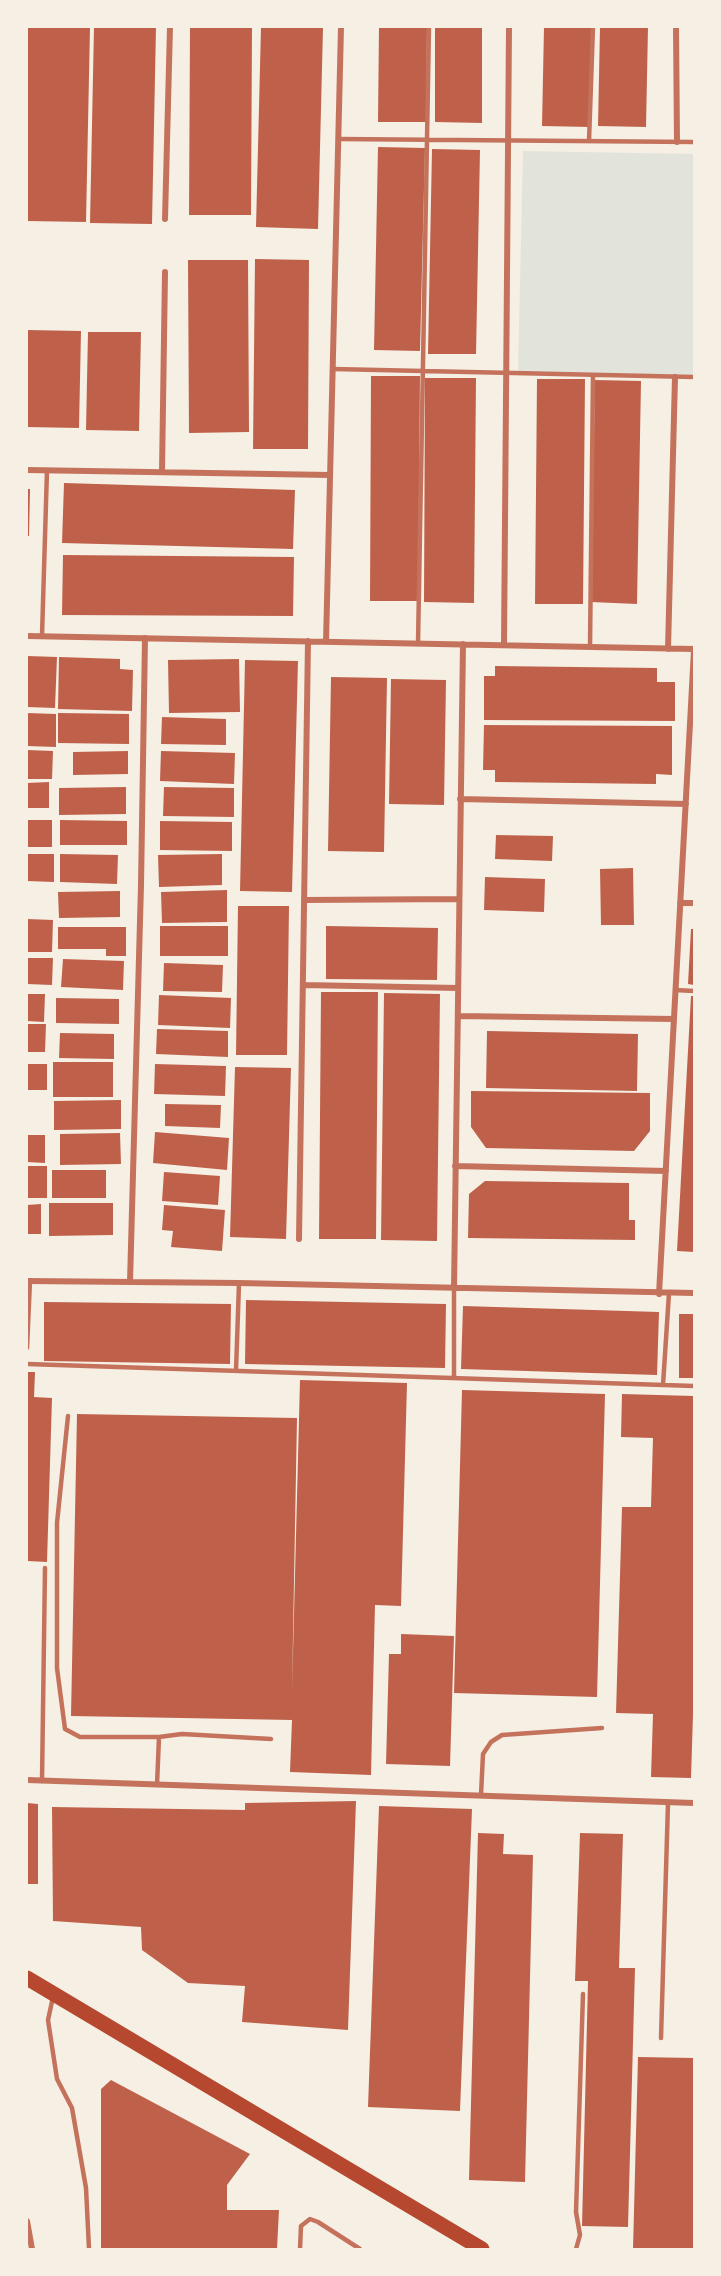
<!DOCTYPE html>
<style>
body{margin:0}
#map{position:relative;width:721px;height:2276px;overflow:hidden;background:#f6efe4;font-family:Inter,sans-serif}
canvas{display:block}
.frame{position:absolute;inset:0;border:28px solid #f6efe4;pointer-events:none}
</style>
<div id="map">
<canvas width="721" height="2276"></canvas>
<div class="frame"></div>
</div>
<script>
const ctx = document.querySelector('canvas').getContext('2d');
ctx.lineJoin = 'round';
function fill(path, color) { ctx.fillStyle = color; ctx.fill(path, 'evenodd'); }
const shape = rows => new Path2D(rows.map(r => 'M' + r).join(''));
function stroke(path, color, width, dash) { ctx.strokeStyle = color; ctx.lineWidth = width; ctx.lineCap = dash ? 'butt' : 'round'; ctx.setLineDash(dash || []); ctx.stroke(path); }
fill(shape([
 [523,151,694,154,694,375,518,372]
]), '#e2e4dc');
fill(shape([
 [27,27,90,27,86,222,27,221],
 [94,27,156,27,152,224,90,223],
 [190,27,252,27,251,215,189,215],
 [261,27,323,27,318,229,256,227],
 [379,27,427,27,426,122,378,122],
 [435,27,482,27,482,123,435,122],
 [544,27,593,27,590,127,542,126],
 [600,27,648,27,646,127,598,126],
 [378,147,425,148,420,351,374,350],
 [432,149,480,150,476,354,428,354],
 [255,259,309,260,308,449,253,449],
 [188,260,248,260,249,432,189,433],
 [27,330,81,331,79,428,27,427],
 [88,332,141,332,139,431,86,430],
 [371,376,420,376,418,601,370,601],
 [425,378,476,378,474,603,424,602],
 [537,379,585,379,583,604,535,604],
 [595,380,641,381,637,604,591,602],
 [64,483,295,490,293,549,62,543],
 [27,489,30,489,29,536,27,536],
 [63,555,294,557,293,616,62,615],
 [27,656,57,657,55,708,27,707],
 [59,657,120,659,120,669,133,670,132,711,58,709],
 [239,659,240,712,169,713,168,660],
 [245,660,298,661,292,892,240,891],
 [495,666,657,668,657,682,675,682,675,721,484,720,484,676,495,676],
 [331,677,387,678,384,852,328,851],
 [391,679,446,680,444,805,389,804],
 [27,713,56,714,56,747,27,746],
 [58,713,129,714,129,744,58,743],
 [162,717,226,719,226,745,161,744],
 [484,725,672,726,672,775,656,774,656,784,495,782,495,770,483,770],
 [27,750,53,751,52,779,27,779],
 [128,751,128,774,73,775,73,752],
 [161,751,235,753,234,784,160,781],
 [49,782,49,808,27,808,27,783],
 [126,787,126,814,59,815,59,788],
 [164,787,234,788,234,817,163,816],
 [27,820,52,820,52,847,27,847],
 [60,820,127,821,127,845,60,845],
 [160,821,232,822,232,851,160,850],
 [496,835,553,836,552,861,495,859],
 [27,854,54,854,54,882,27,881],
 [60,854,118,855,117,884,60,882],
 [222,854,222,885,159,887,158,855],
 [633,868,634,925,601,925,600,869],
 [485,877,545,879,544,912,484,910],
 [227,890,227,922,162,923,161,892],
 [120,891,120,917,59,918,58,892],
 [238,906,289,906,287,1055,236,1055],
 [27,919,53,920,52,952,27,952],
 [160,926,228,926,228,956,160,956],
 [326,926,438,928,437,980,326,979],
 [58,927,126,927,126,956,106,956,106,949,58,949],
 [691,929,694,929,694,985,688,984],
 [27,958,53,958,52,985,27,984],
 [63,959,124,961,123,990,61,987],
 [164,963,223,965,222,992,163,991],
 [321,992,378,992,376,1239,319,1239],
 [384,993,440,994,437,1241,381,1240],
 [27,994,45,994,44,1022,27,1021],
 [159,995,231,998,230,1028,158,1025],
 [691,996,694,996,694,1252,677,1251],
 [56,998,119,999,119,1024,56,1023],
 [27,1024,46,1024,45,1052,27,1052],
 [157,1029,228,1031,228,1057,156,1054],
 [487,1031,638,1034,637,1091,486,1088],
 [60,1033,114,1034,114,1059,59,1058],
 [53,1062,113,1062,113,1097,53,1097],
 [27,1064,47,1064,47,1090,27,1090],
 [155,1064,226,1066,225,1096,154,1094],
 [235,1067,291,1068,286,1239,230,1237],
 [471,1091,650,1093,650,1131,634,1151,486,1148,471,1127],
 [121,1100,121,1129,54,1130,54,1101],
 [165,1104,221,1105,220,1128,165,1126],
 [155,1132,229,1138,227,1170,153,1163],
 [120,1133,121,1164,60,1165,60,1134],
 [27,1135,45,1135,45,1163,27,1162],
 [27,1166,47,1166,47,1198,27,1198],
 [52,1170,106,1170,106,1198,52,1198],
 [164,1172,220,1176,218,1205,162,1201],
 [485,1181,629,1183,629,1220,635,1220,635,1240,468,1238,469,1194],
 [49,1203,113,1203,113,1235,49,1236],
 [41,1204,41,1234,27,1234,27,1205],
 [164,1205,225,1210,222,1251,171,1247,173,1231,162,1230],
 [246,1300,446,1304,445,1368,245,1364],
 [44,1302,231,1304,230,1364,44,1361],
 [463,1306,659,1312,657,1375,461,1369],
 [679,1314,694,1314,694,1378,679,1378],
 [27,1372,35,1372,34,1397,52,1398,47,1562,27,1561],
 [300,1380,407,1383,401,1606,375,1605,371,1775,290,1772,292,1720,71,1716,77,1414,297,1418,292,1691],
 [462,1390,605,1394,597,1697,454,1693],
 [622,1394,694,1396,694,1683,691,1778,651,1777,653,1714,616,1713,622,1507,651,1507,653,1438,621,1437],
 [401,1634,454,1636,450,1766,386,1764,389,1654,401,1654],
 [356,1801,348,2030,242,2022,245,1986,188,1983,142,1950,141,1927,53,1921,52,1807,245,1810,245,1803],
 [27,1803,38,1804,38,1884,27,1884],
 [379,1806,472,1809,460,2111,368,2107],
 [478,1833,504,1834,503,1854,533,1855,525,2182,469,2180],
 [580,1833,623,1834,619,1968,635,1968,628,2227,582,2226,588,1981,575,1981],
 [638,2057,694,2058,694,2249,633,2249],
 [111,2080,250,2154,227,2185,227,2210,279,2210,277,2249,101,2249,101,2089]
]), '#bf614a');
stroke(shape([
 [338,139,694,142],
 [589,141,593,27],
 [333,369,694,377],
 [42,636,47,470],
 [418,644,429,27],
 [590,647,593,376],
 [675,990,694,991],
 [454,1288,454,1378],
 [27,1348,30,1281],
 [27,1364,694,1386],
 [236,1371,239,1283],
 [663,1385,669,1293],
 [68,1416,57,1523,57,1668,65,1729,80,1737,159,1737],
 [42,1781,45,1568],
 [157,1785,159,1737,182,1734,271,1739],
 [481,1795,483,1754,491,1742,502,1735,602,1728],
 [53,1997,48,2020,57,2079,72,2108,86,2188,89,2249],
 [661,2038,668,1803],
 [300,2249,301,2226,310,2219,318,2222,360,2249],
 [576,2249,580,2235,576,2212,583,1994]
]), '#c5725c', 4.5);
stroke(shape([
 [676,27,677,142],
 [165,219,170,27],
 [27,470,330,475],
 [162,472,165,272],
 [27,636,694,649],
 [326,642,341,27],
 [504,645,509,27],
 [668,649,675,377],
 [460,799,686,804],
 [304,900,458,899],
 [680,903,694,903],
 [303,985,458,988],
 [458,1016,674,1019],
 [455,1166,666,1171],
 [299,1239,308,641],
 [27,1281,239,1283,694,1293],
 [130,1282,141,885,145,638],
 [454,1288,463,644],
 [659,1294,694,650],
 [27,1780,694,1803],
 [27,2221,32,2249]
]), '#c5725c', 6);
stroke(shape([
 [27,1978,482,2249]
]), '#b5482f', 15);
</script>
